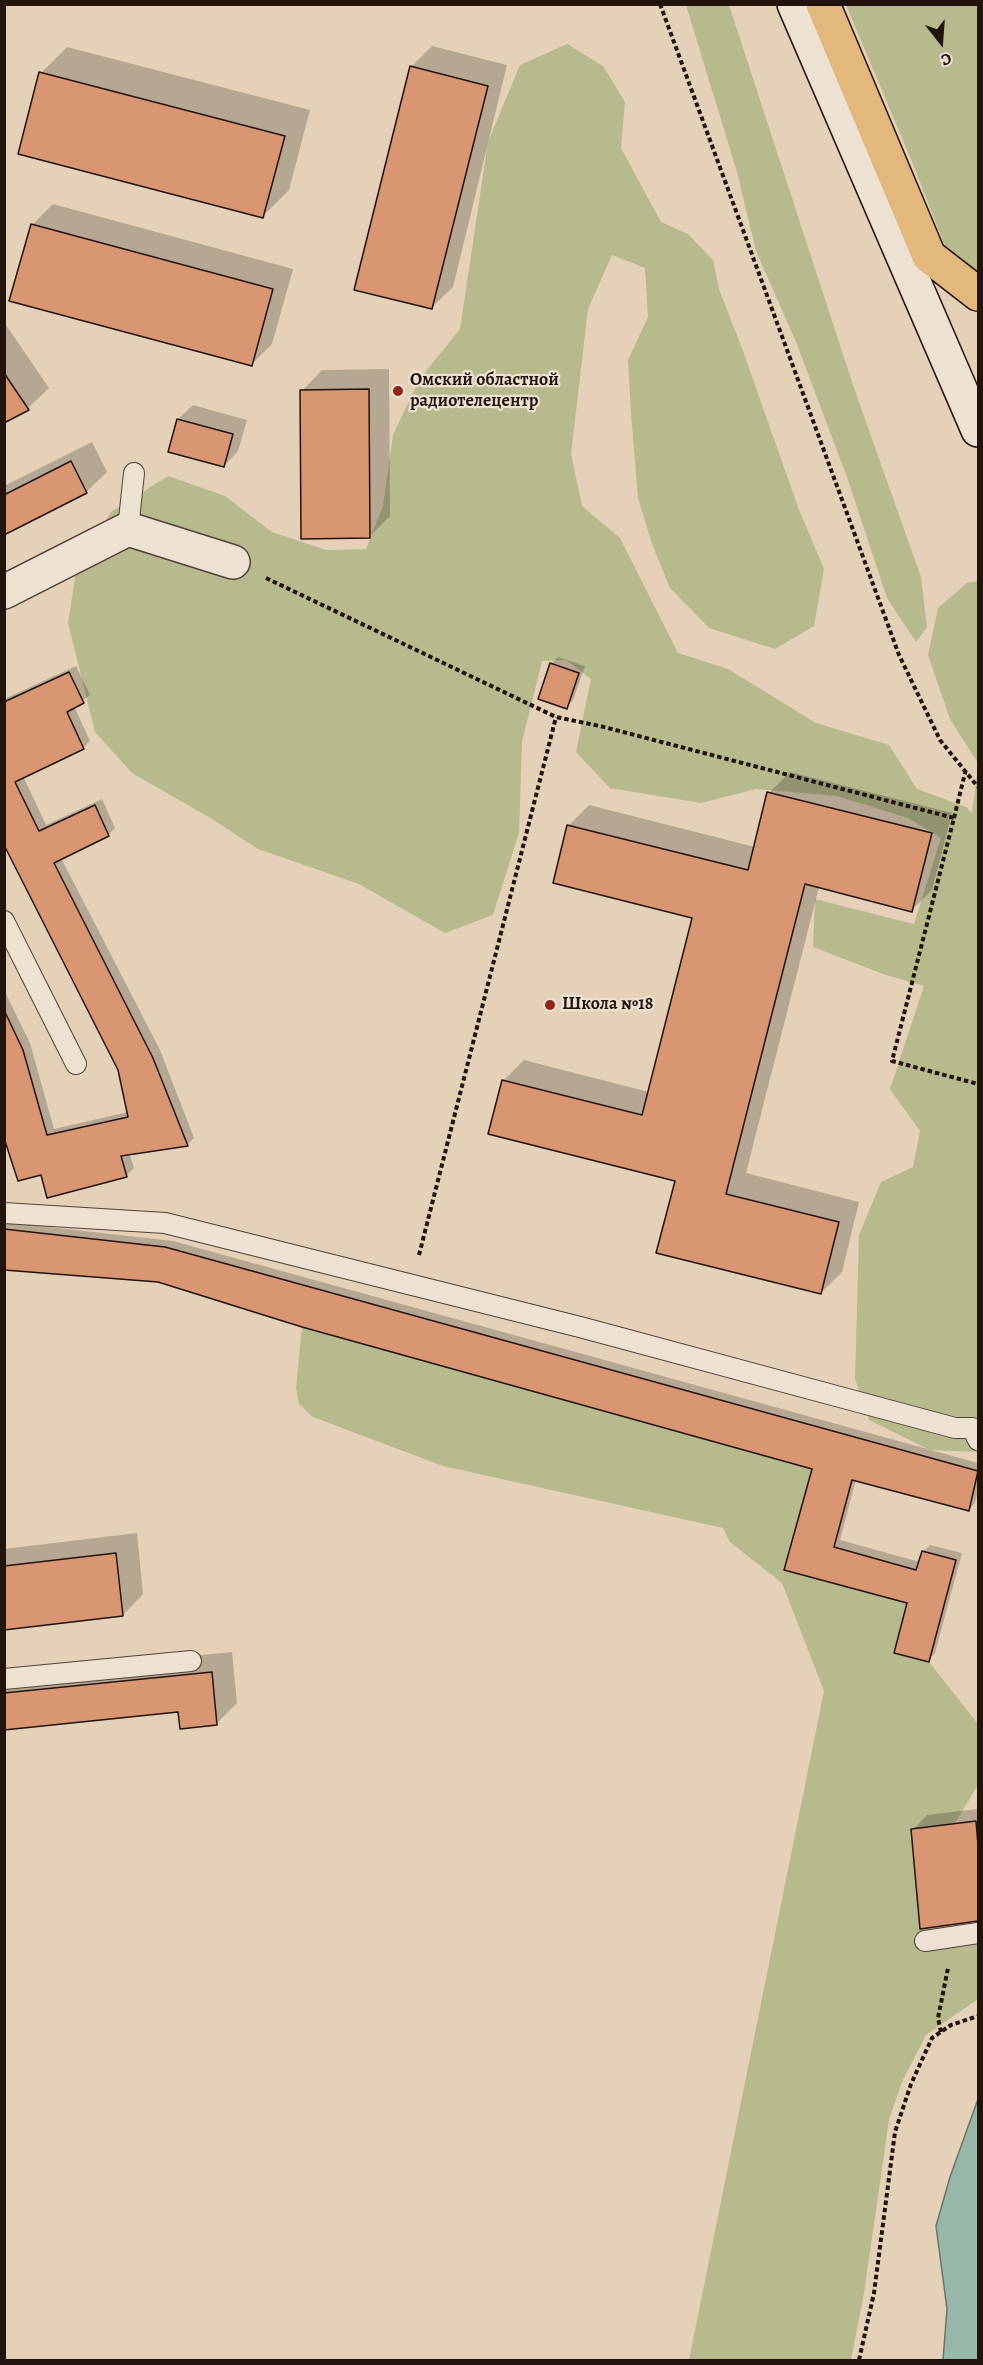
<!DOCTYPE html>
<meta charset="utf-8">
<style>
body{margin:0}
#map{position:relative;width:983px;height:2365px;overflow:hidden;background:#e4d1b8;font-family:Alegreya,serif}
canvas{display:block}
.frame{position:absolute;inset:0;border:6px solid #22130d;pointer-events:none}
.north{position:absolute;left:911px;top:12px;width:60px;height:60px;-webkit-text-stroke:4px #ede1d1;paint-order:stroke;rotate:163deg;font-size:16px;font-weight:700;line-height:24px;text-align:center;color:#22130d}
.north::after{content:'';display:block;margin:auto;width:21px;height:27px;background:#22130d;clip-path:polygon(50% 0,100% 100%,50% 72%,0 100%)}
</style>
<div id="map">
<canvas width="983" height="2365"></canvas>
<div class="frame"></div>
<div class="north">С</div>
</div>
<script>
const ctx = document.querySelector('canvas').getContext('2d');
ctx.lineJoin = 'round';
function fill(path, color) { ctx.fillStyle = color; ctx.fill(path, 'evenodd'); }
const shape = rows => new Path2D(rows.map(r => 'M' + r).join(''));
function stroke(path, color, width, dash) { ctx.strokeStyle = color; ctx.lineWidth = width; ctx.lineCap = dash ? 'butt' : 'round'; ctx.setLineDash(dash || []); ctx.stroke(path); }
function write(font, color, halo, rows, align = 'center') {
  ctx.font = font + ' Alegreya,serif'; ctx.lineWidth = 4.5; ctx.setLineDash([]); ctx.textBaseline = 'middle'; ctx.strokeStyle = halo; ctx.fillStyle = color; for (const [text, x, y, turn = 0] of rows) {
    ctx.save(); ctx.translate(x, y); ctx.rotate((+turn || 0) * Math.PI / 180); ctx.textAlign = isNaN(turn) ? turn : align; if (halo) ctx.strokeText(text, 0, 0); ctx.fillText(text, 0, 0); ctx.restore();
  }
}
fill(shape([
 [686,5,729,5,854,388,921,577,927,627,916,642,887,598,847,477,796,342,756,251,737,172],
 [846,5,978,5,978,275,965,270,944,244,913,164],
 [567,44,603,66,625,102,621,148,661,222,688,234,713,260,719,289,743,351,798,507,824,569,814,626,775,649,709,628,670,588,652,544,638,498,631,413,628,360,648,317,645,268,612,255,588,309,571,454,582,506,620,538,678,653,728,669,816,723,889,745,917,789,966,807,972,813,978,768,978,1452,930,1450,869,1420,855,1379,859,1235,881,1182,913,1167,920,1131,890,1089,924,986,883,974,813,947,815,899,914,924,941,838,908,818,837,796,756,789,701,803,610,788,576,752,591,679,566,660,542,661,522,742,519,833,493,915,445,933,359,884,258,849,212,819,132,773,95,732,68,623,76,572,111,512,168,476,225,496,272,532,326,550,366,549,383,506,393,435,419,380,460,329,488,142,520,65],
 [978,581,978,763,950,719,928,655,938,608,967,583],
 [302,1327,812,1469,784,1570,907,1603,894,1653,929,1662,978,1724,978,1785,955,1823,912,1829,921,1929,966,1923,978,1933,978,1999,926,2035,902,2082,889,2120,864,2293,851,2360,689,2360,824,1691,782,1583,730,1542,723,1528,443,1466,313,1417,299,1404,296,1388]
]), '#b7ba8d');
const water = shape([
 [978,2099,978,2360,943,2360,947,2309,936,2226,950,2177,978,2099]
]);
fill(water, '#97b8a8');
stroke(water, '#68766a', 1.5);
fill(shape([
 [432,46,507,65,453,287,432,307,411,67],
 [67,47,310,110,289,190,262,217,41,73],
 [53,204,293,269,272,344,251,365,32,225],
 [4,322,49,388,28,408,4,422],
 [389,369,390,516,369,537,302,391,322,370],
 [193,405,247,420,238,451,224,466,178,419],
 [92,442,107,472,86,492,4,533,4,486],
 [558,657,585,666,573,700,566,707,551,664],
 [76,666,90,695,74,706,90,741,83,748,23,776,46,825,102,799,115,828,108,835,61,858,160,1050,194,1138,187,1145,129,1153,134,1168,127,1175,48,1196,43,1174,4,1136,4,990,30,1043,54,1129,128,1112,119,1069,4,842,4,699],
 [790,772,952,813,932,890,912,910,819,887,746,1173,859,1202,842,1272,821,1293,676,1180,503,1081,524,1060,649,1092,694,917,569,825,589,805,755,847,769,793],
 [4,1222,173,1241,978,1463,978,1491,975,1503,968,1510,856,1479,840,1540,920,1562,923,1552,930,1545,962,1553,935,1653,928,1660,909,1602,786,1569,814,1468,158,1280,4,1268],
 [137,1533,143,1594,123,1615,4,1629,4,1549],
 [232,1652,237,1703,216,1724,180,1711,4,1728,4,1675],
 [978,1809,978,1920,922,1927,913,1830,927,1815]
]), '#0003');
const building = shape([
 [410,66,488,86,432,309,354,290,410,66],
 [39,72,285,136,263,218,18,154,39,72],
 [31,224,273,289,252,366,9,301,31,224],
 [4,373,29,410,4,423,4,373],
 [369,389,370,538,301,539,300,390,369,389],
 [177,419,233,434,224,467,168,452,177,419],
 [71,461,87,493,4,535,4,495,71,461],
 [550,663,579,673,567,709,538,699,550,663],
 [69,672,84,703,67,712,84,749,15,782,39,831,95,805,109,836,54,863,153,1058,188,1146,121,1156,127,1177,47,1198,41,1175,18,1181,4,1138,4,1010,23,1050,47,1135,128,1117,118,1070,4,845,4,702,69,672],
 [767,792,932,833,912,912,805,884,726,1194,839,1222,821,1294,656,1253,675,1181,488,1134,502,1080,642,1115,692,918,553,883,567,825,748,870,767,792],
 [4,1229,165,1247,978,1471,969,1511,852,1480,834,1547,916,1570,922,1551,956,1560,929,1662,894,1653,907,1603,784,1570,812,1469,302,1327,158,1282,4,1270,4,1229],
 [116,1553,123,1616,4,1630,4,1566,116,1553],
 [212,1672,217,1725,180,1729,178,1712,4,1730,4,1693,212,1672],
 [976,1821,978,1845,978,1921,920,1929,911,1829,976,1821]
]);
fill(building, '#d89673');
stroke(building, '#22130d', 1.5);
const service = shape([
 [128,529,134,473],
 [4,921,76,1064],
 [4,1213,165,1223,580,1327,955,1428,972,1428,978,1440],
 [4,1679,191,1661],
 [925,1941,978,1933]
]);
const minor = shape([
 [4,592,128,529,233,562]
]);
const secondary = shape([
 [794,4,978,430]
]);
const primary = shape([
 [823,4,929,256,978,294]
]);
stroke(service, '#524238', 22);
stroke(minor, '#524238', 36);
stroke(secondary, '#22130d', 36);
stroke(primary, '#22130d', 36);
stroke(shape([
 [660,4,899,655,940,740,978,787],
 [266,578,556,717,600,726,954,818,892,1061,978,1084],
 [954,818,966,769],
 [419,1255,556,717],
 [941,2032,938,2018,948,1968],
 [859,2360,874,2293,895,2132,911,2084,932,2038,951,2025,978,2016]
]), '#22130d', 4, [4.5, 3]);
stroke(service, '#ede1d1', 20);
stroke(minor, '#ede1d1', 33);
stroke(secondary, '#ede1d1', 33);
stroke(primary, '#e2b87c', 33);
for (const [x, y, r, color] of [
 [398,391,6,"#8f2418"],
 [550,1005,6,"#8f2418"]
]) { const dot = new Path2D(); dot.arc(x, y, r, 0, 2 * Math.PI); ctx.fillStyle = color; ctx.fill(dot); stroke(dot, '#ede1d1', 2); }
write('bold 18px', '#22130d', '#ede1d1', [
 ["Омский областной",410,381],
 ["радиотелецентр",410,402],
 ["Школа №18",562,1005]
], 'left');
</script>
